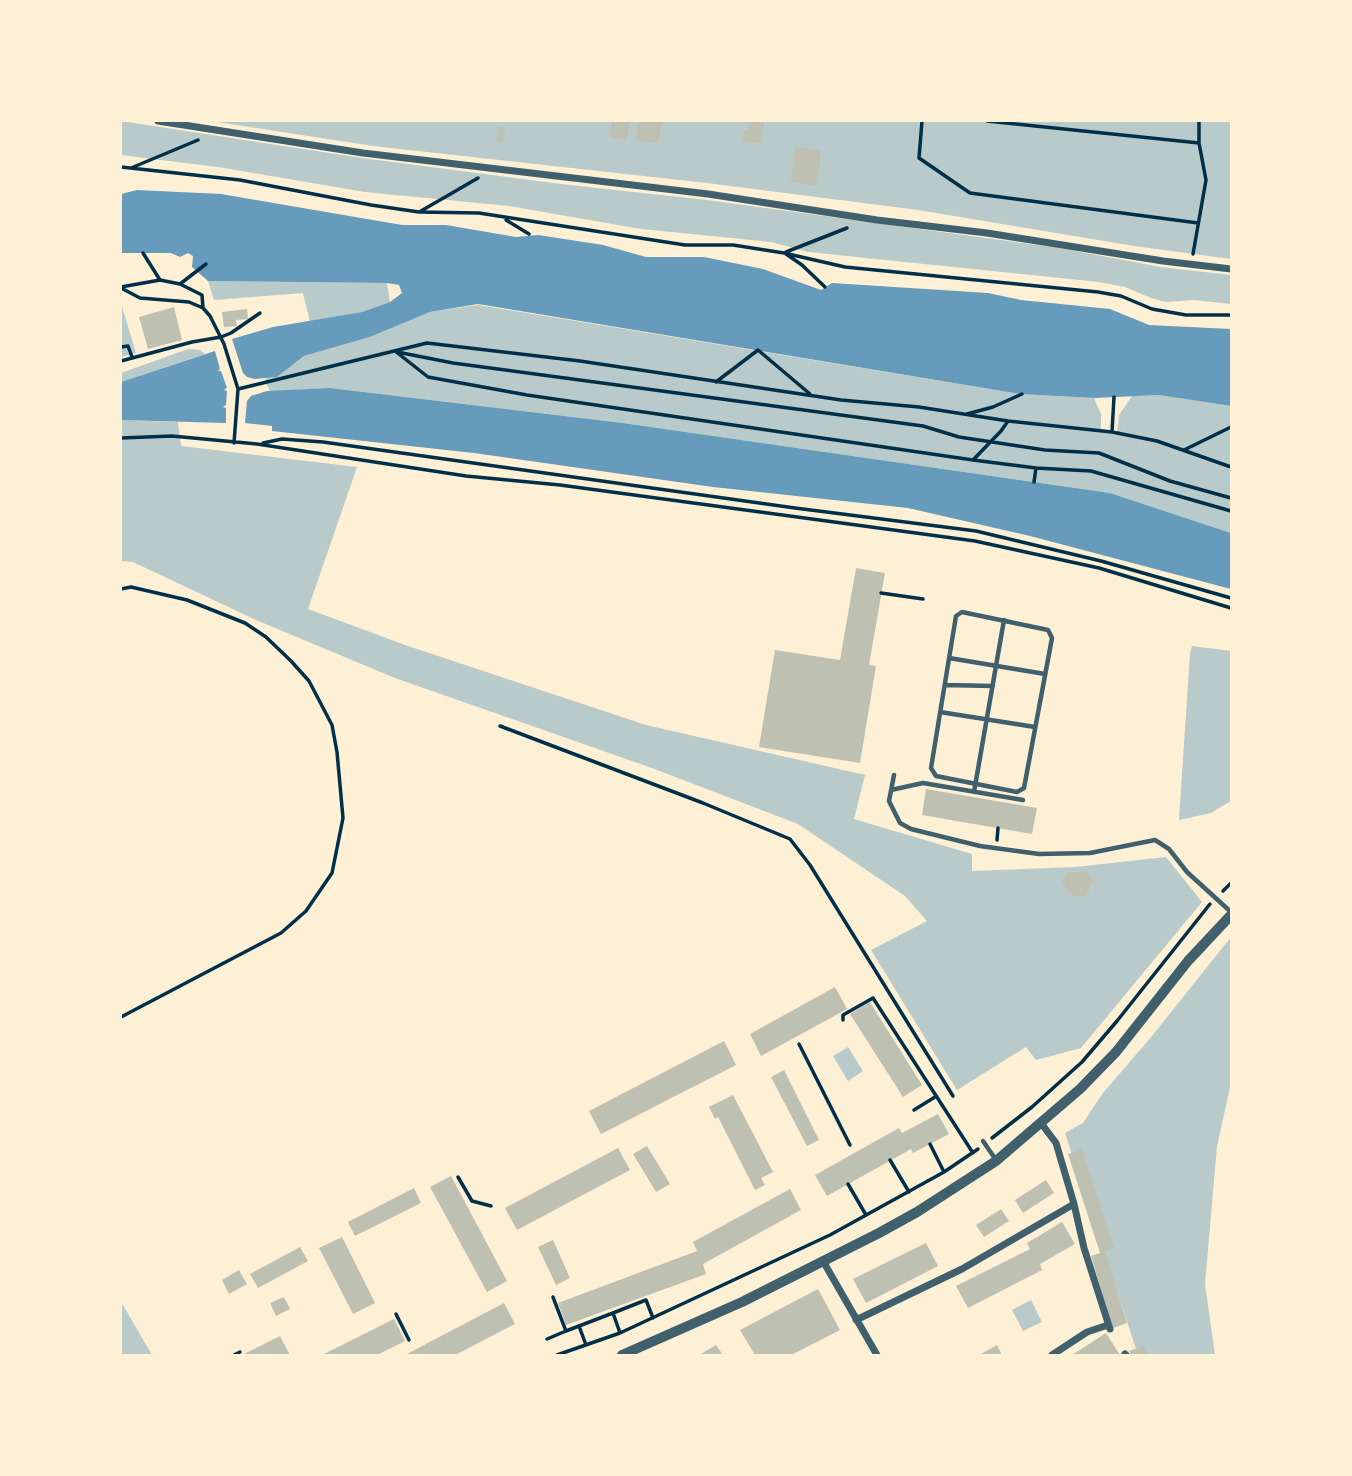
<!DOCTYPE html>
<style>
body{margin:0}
#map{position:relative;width:1352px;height:1476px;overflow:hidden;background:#fdf0d5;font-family:Cabin,sans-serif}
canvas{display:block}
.frame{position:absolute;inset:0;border:122px solid #fdf0d5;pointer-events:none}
</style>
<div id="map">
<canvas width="1352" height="1476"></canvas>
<div class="frame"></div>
</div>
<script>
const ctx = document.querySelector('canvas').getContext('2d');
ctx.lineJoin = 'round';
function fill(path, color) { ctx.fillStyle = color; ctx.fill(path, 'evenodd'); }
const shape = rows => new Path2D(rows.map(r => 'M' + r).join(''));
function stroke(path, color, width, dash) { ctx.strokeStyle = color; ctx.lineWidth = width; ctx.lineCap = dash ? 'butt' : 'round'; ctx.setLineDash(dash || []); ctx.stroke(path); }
fill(shape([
 [121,121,362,158,561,184,707,200,1059,248,1161,267,1231,275,1231,304,1194,300,1166,302,1151,298,1125,287,1099,282,808,252,771,242,641,229,509,206,365,192,218,167,121,155],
 [211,121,1231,121,1231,259,1134,246,918,210,707,183,373,146],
 [208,281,387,283,390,302,362,312,310,322,303,293,214,300],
 [121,303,136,353,121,357],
 [478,305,1020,394,1094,398,1101,414,1101,431,1117,433,1119,415,1132,396,1159,395,1231,406,1231,533,1110,493,623,423,330,388,271,392,265,382,266,378,277,377,304,356,370,337,430,312],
 [188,349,200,350,205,354,121,382,121,373],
 [121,420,178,422,181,446,357,467,308,609,405,645,646,725,865,775,854,819,972,854,972,871,1075,867,1166,857,1202,902,1081,1048,1036,1060,1026,1047,957,1090,871,950,927,921,905,896,798,824,652,768,395,678,256,620,133,562,121,561],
 [1192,646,1231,651,1231,801,1211,813,1179,820,1190,653],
 [1231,937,1231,1083,1217,1146,1205,1284,1215,1355,1138,1355,1065,1133,1083,1123,1103,1093,1152,1036],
 [848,1047,863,1071,848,1081,833,1056],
 [1031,1300,1042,1322,1023,1331,1012,1310],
 [121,1302,130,1317,152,1355,121,1355]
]), '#b9caca');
fill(shape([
 [137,190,221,194,402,225,446,225,516,237,538,235,603,245,646,257,704,257,763,269,821,290,832,283,988,293,1021,300,1110,309,1149,325,1231,329,1231,406,1159,395,1094,398,1020,394,478,304,430,312,370,337,304,356,277,377,255,379,247,377,243,373,232,339,273,327,362,312,390,302,402,293,399,285,387,283,208,281,192,267,193,256,188,253,180,257,171,253,121,253,121,194],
 [215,351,220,369,218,371,221,371,227,388,224,390,227,391,226,405,223,407,226,408,226,423,121,420,121,382],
 [330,388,623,423,1110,493,1231,533,1231,589,1030,536,908,508,713,487,474,453,272,431,272,426,245,423,247,401,251,396,267,391]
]), '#669bbc');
fill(shape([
 [612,121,629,121,627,140,610,138],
 [638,121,662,121,659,143,636,140],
 [749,121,764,121,761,144,743,141,744,130,748,130],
 [498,127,505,128,503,143,496,142],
 [795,147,821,150,817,186,791,182],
 [174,307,182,340,148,349,139,317],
 [247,309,248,319,236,320,237,326,224,327,222,312],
 [856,568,885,573,869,665,876,666,860,763,759,747,775,650,840,660],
 [926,789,1037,808,1032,834,922,815],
 [1086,871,1093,880,1086,896,1072,896,1062,882,1068,873],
 [835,987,847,1009,761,1056,750,1034],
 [870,1002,922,1085,903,1097,850,1014],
 [724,1041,736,1065,601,1134,589,1111],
 [784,1070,819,1140,807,1146,771,1077],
 [733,1095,773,1172,761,1178,765,1185,755,1190,718,1117,715,1119,709,1107],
 [938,1114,949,1134,913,1153,911,1149,827,1196,815,1175,899,1128,902,1133],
 [647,1146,670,1184,656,1192,633,1154],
 [618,1148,630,1170,517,1230,505,1208],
 [1082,1149,1114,1248,1105,1251,1127,1323,1113,1328,1091,1256,1100,1253,1068,1154],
 [451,1176,507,1281,487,1292,430,1187],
 [1046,1180,1054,1193,1023,1213,1015,1200],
 [414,1188,421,1203,355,1236,348,1222],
 [790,1189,801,1210,703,1264,706,1274,566,1325,558,1303,697,1251,693,1242],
 [1001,1209,1009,1221,984,1237,976,1225],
 [1062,1222,1075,1244,1040,1264,1042,1270,968,1308,956,1286,1030,1249,1027,1243],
 [342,1237,375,1303,353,1314,319,1248],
 [553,1240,570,1278,556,1285,538,1247],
 [926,1243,938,1266,866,1303,853,1279],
 [300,1247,308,1261,258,1288,250,1274],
 [239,1270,247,1284,229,1294,222,1280],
 [818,1289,840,1330,791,1355,755,1355,740,1330],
 [284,1297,290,1309,276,1316,270,1303],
 [504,1303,515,1324,455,1355,405,1355],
 [394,1319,405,1341,377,1355,322,1355],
 [1106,1333,1120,1355,1072,1355,1086,1346],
 [280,1336,290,1355,242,1355],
 [716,1345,723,1355,699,1355],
 [997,1345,1002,1355,979,1355],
 [1144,1346,1147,1355,1131,1355,1129,1351]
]), '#bec0b2');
stroke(shape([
 [922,121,919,158,970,193,1198,223],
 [987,121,1199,143],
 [121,167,240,180,371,205,419,212,479,213,685,245,733,245,784,253,845,267,1098,292,1121,296,1152,309,1186,315,1231,315],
 [131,168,198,140],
 [421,211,478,178],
 [506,220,529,234],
 [786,252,847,228],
 [143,253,160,280],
 [786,254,802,265,825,287],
 [1193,254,1206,180,1199,143,1199,121],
 [180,284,206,264],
 [121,287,160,280,180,284,202,295,203,308],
 [121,288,140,298,189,302,203,308,210,316,224,344,238,389,234,443],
 [121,347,128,346,132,357],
 [395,351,428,377,527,395,973,460,1036,468,1091,471,1231,511],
 [397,352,453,363,923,426,959,437,1045,450,1099,453,1170,481,1231,498],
 [121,361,192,342,221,337,231,333,260,313],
 [716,382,758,350,810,394],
 [238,389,427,343,580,361,841,400,919,407,1008,421,1112,432,1157,441,1231,467],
 [967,414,993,407,1022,394],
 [1112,432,1114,397],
 [121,438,172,436,257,444,466,476,560,485,975,541,1099,568,1231,608],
 [263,443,282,439,323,442,795,508,976,531,1101,561,1231,598],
 [1184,450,1231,427],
 [973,460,1001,431,1008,421],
 [1034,482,1036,468],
 [121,589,131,587,187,600,245,623,266,637,291,661,309,681,332,725,337,752,343,818,332,873,306,911,281,933,121,1017],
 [881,593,923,599],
 [500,726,703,803,790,839,810,865,953,1096],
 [997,840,998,828],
 [1223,891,1231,883],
 [843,1020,843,1015,873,998,973,1153],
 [799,1044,850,1145],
 [914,1110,935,1097],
 [992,1138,1032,1107,1082,1062,1117,1021,1210,904],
 [930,1144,944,1172],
 [890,1160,909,1192],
 [458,1177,472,1201,491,1206],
 [848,1184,866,1215],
 [553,1297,566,1331,579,1326],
 [613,1313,620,1333],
 [396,1314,409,1340],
 [547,1339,566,1331],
 [586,1345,579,1326,613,1313,646,1300,653,1318],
 [234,1355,240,1352],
 [557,1355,620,1333,830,1235,944,1172,978,1149]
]), '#003049', 3.5);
stroke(shape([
 [962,612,1048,630,1052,638,1024,788,1017,792,936,776,931,768,956,616,962,612],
 [949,658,1045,674],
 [945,685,993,686],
 [940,712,1035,727],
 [894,775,889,801,900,823,911,829,980,846,1039,854,1090,853,1155,840,1169,849,1187,872,1231,912],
 [891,790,923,783,1023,800],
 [974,792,1004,620],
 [983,1141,996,1160]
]), '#3f606c', 4.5);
stroke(shape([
 [158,121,363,153,708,194,877,220,987,233,1163,261,1231,269],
 [1041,1123,1056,1143,1074,1204,1084,1248,1110,1329],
 [823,1261,877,1355],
 [856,1320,962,1269,1074,1204],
 [1125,1354,1126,1355],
 [1052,1355,1087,1332,1108,1325]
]), '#3f606c', 7);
stroke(shape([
 [622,1355,742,1302,879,1233,917,1212,996,1161,1080,1089,1116,1052,1188,961,1231,915]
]), '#3f606c', 10);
</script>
